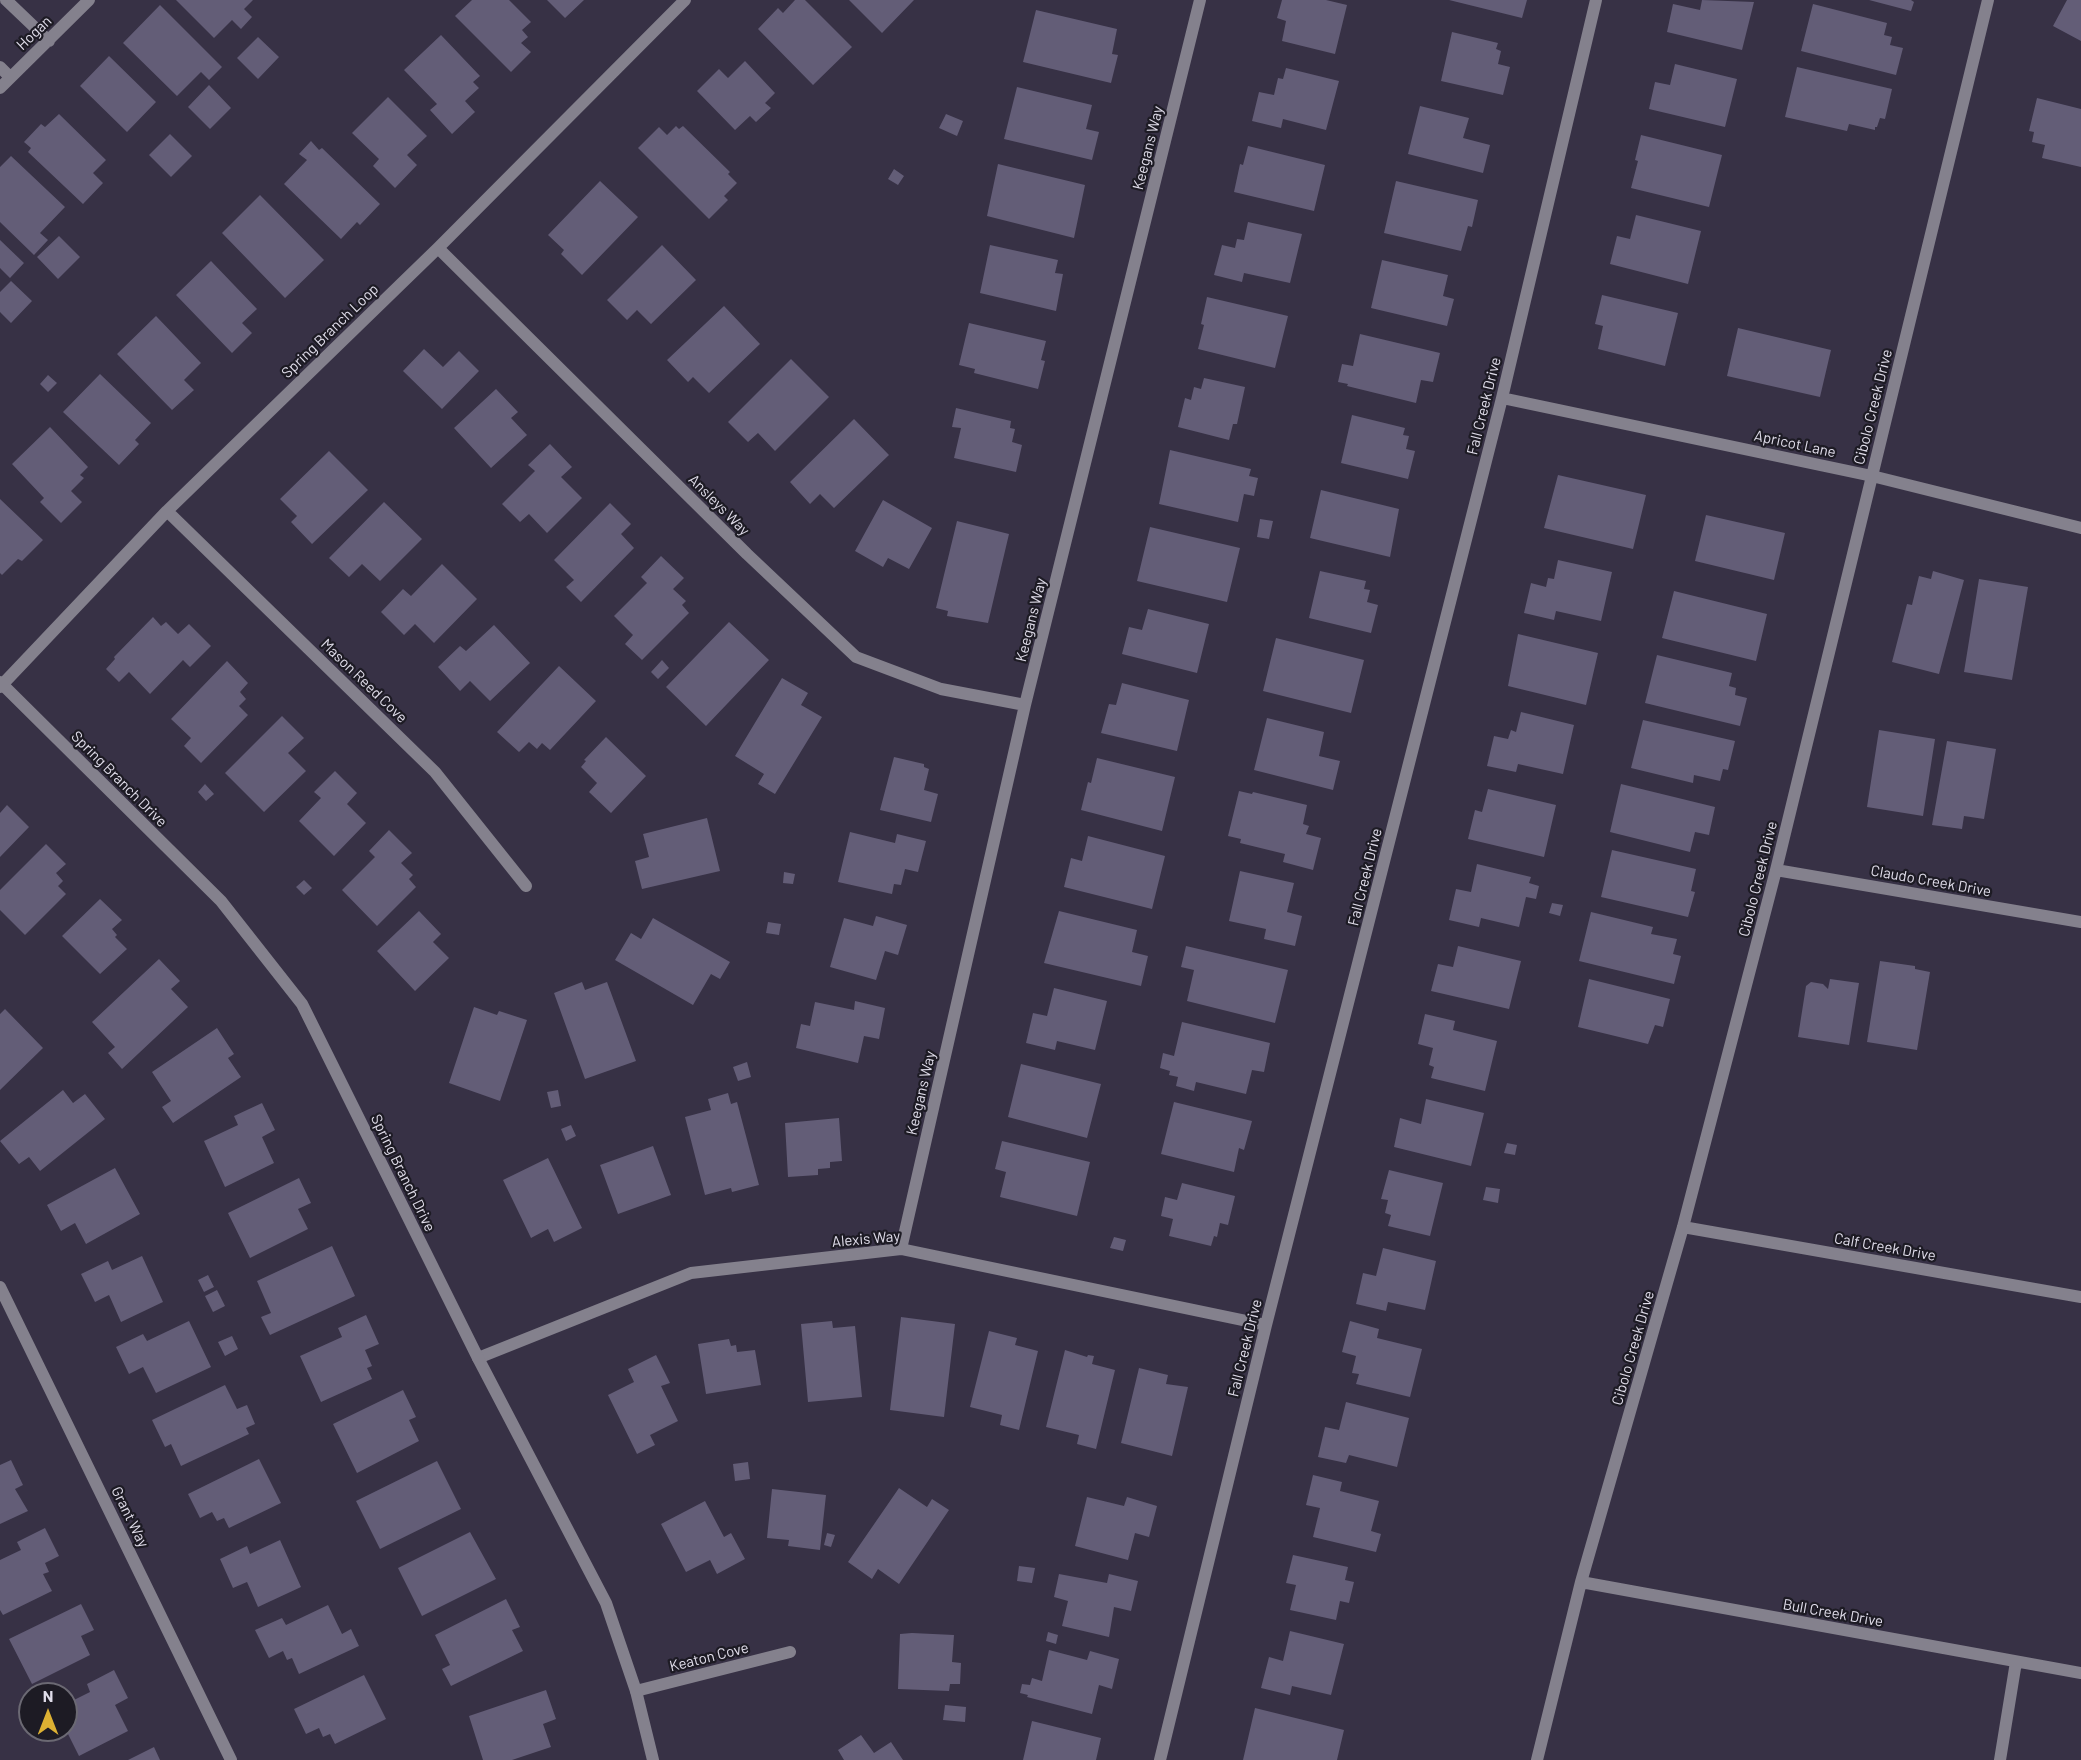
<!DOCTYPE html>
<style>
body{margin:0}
#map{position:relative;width:2081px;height:1760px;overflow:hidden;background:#373145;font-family:Barlow,sans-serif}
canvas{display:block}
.north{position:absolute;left:18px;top:1682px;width:60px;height:60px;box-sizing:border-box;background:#1d1b24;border:2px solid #6b6973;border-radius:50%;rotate:0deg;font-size:16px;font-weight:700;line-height:24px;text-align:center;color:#e0ddea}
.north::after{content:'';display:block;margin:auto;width:21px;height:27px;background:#ddb133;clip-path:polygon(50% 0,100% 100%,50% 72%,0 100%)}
</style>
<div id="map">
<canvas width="2081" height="1760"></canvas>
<div class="north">N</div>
</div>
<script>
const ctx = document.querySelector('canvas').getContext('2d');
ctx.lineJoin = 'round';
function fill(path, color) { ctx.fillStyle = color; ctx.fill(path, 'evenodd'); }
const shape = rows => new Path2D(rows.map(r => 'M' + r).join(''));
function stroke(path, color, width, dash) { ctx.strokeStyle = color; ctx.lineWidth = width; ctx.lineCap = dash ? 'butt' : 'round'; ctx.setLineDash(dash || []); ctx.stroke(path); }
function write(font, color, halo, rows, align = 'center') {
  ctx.font = font + ' Barlow,sans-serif'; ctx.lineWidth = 4.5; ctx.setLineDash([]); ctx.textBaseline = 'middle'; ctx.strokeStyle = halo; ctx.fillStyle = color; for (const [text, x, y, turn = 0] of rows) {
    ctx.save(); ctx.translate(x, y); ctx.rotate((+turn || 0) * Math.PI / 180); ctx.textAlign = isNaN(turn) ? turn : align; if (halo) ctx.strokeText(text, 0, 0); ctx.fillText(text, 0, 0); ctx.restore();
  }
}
fill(shape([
 [176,0,253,0,244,9,252,17,241,29,232,20,214,38],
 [472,0,509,0,531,22,522,30,528,37,521,43,531,52,511,72,455,16],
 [547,0,584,0,565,18],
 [795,0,805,0,852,47,813,85,758,29,778,8,783,13],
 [849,0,914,0,882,33],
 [1282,0,1326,0,1347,5,1335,54,1282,41,1286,21,1277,18],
 [1449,0,1527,0,1522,18],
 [1702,0,1754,2,1742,50,1667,32,1673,4,1700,10],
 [1869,0,1911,0,1914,2,1911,11],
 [2067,0,2081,0,2081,41,2053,26],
 [1813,4,1887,23,1884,35,1892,37,1890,45,1903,48,1896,75,1801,51],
 [160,5,222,67,209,80,201,72,177,96,123,43],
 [1036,10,1117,29,1112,54,1118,55,1111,83,1023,62],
 [1452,32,1498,43,1496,49,1501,51,1498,64,1510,67,1503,95,1441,81],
 [441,35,480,76,473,82,479,88,465,101,475,112,452,134,430,110,437,104,404,70],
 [258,37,279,57,258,79,237,58],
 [109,56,156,102,127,132,80,86],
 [745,61,775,93,765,103,771,108,756,122,750,116,735,130,697,91,719,69,728,78],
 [1675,64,1737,79,1725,127,1649,109,1655,82,1670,85],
 [1797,67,1892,89,1885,119,1880,118,1877,127,1875,127,1875,130,1849,124,1847,131,1785,117],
 [1286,68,1339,81,1326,130,1283,119,1281,128,1252,121,1259,92,1274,95,1278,78,1283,79],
 [209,85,231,108,210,129,188,107],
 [1017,87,1092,105,1086,129,1099,132,1092,160,1004,139],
 [388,97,427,136,407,155,417,165,395,188,373,166,379,159,352,133],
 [2037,98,2081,109,2081,167,2042,158,2045,145,2032,142,2034,132,2029,131],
 [1420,106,1469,118,1463,138,1490,145,1483,173,1408,154],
 [59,114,106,160,93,173,103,183,83,204,28,152,31,148,24,142,41,124,45,127],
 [946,114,963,121,957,136,939,128],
 [676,126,679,129,683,126,730,172,728,174,737,183,724,196,728,200,709,219,638,148,659,127,667,135],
 [170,134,192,156,171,177,149,155],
 [1641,135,1722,155,1709,207,1631,188,1638,161,1635,160],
 [311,141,319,150,322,148,380,204,360,225,357,222,341,239,284,184,307,160,299,154],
 [1248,146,1325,165,1314,211,1234,192,1240,164,1243,165],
 [11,156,65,207,40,233,48,240,34,255,0,222,0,167],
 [998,164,1085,185,1074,238,987,216],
 [894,169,904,176,898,185,888,179],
 [600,181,638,217,582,275,561,254,564,250,548,235],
 [1396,181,1478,200,1472,227,1468,226,1461,251,1384,233],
 [260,195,324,260,285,298,222,233],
 [1636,215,1701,231,1688,284,1610,264,1617,236,1630,239],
 [1248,222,1302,234,1290,283,1244,273,1242,282,1214,275,1222,245,1235,248,1237,239,1244,240],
 [59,236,80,257,58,279,37,257],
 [0,240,24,263,10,278,0,268],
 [662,245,696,280,651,324,637,310,627,320,607,300],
 [990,245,1058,260,1055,273,1063,274,1056,311,980,293],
 [1382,260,1448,275,1443,296,1454,299,1447,326,1371,308],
 [211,261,257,309,242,323,252,333,232,353,176,295],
 [11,281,32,301,11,323,0,312,0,292],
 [1602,295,1678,313,1665,366,1598,349,1603,326,1595,324],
 [1207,297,1288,316,1275,368,1198,349,1204,325,1201,324],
 [724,306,760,344,709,393,693,377,688,382,667,360],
 [156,316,201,363,184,380,194,390,172,410,117,354],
 [969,323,1046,341,1041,360,1045,361,1038,389,974,373,975,369,959,365],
 [1738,328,1831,350,1820,397,1727,376],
 [1360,334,1440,353,1433,382,1421,380,1416,403,1347,386,1348,384,1338,382,1342,364,1353,366],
 [424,349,443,367,459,351,479,371,442,409,403,371],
 [791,359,829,397,775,451,758,433,748,442,728,422],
 [100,374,151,423,135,440,139,444,119,465,63,412],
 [48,375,57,383,48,392,40,384],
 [1204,378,1245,387,1237,424,1233,424,1229,440,1178,427,1185,398,1191,400,1194,387,1201,389],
 [496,389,518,412,511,418,527,435,491,468,454,428],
 [956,408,1011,421,1010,428,1015,429,1012,442,1022,445,1016,472,954,458,961,428,952,427],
 [1352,415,1405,428,1403,435,1409,436,1406,449,1415,451,1408,479,1341,463],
 [854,419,889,455,834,508,820,494,810,504,790,482],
 [50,427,88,467,80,475,84,478,71,491,82,502,61,523,40,502,44,498,12,464],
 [550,444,572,467,561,477,582,498,547,533,529,514,520,522,502,504,535,471,528,465],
 [1170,450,1251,469,1249,476,1258,478,1254,496,1244,494,1238,522,1159,504],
 [329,451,368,490,312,544,291,522,297,516,280,499],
 [1558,475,1646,495,1633,549,1544,528],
 [1321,490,1399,509,1390,557,1310,538],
 [0,499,43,540,22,561,18,559,2,575,0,573],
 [883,500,932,528,909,569,888,558,883,567,855,551],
 [384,502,422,539,380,581,362,564,349,577,329,558],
 [610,503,631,524,621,534,634,548,581,602,566,587,574,580,554,560],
 [1706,515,1785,533,1774,580,1695,561],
 [1260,519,1273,521,1269,539,1257,537],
 [957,521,1009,534,988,623,947,616,948,611,936,608],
 [1150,527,1240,548,1227,602,1137,581],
 [661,556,684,578,673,589,686,601,682,605,689,613,642,660,625,644,633,635,614,616,647,583,641,577],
 [1558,560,1612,572,1601,621,1556,611,1554,620,1524,613,1531,583,1546,587,1548,578,1554,579],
 [442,564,477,599,434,643,415,624,404,635,381,612,403,589,411,596],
 [1320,571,1366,581,1364,589,1370,590,1367,602,1378,605,1371,633,1309,618],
 [1933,571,1964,580,1939,674,1892,662,1907,604,1912,605,1919,576,1931,579],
 [1979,579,2028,587,2012,680,1964,672],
 [1674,591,1767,614,1756,661,1662,638],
 [1148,609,1209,624,1197,673,1122,654,1129,627,1142,630],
 [153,617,161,626,166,622,178,634,189,624,211,646,190,667,183,660,150,694,129,672,119,682,106,669,115,659,114,657],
 [729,622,769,660,706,726,666,687],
 [494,625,530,663,490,701,470,681,460,691,438,667,460,646,466,651],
 [1518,634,1598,653,1586,705,1508,686],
 [1276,638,1364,660,1351,713,1263,691],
 [1657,655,1732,673,1729,686,1736,688,1735,695,1747,698,1740,726,1645,703],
 [662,660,669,668,658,679,651,672],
 [227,661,248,683,240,692,246,699,239,706,248,715,201,763,184,746,191,738,171,719],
 [559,666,596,701,550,750,542,743,537,749,529,742,519,752,497,732],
 [782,678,808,693,801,705,822,717,775,794,758,784,764,774,735,756],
 [1122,683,1189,700,1177,751,1101,733,1109,704,1116,705],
 [1521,712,1574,725,1563,774,1518,764,1516,772,1487,766,1494,736,1508,739,1511,730,1516,732],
 [282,716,304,738,288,753,306,771,264,812,225,773],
 [1267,718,1324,732,1319,756,1340,761,1333,790,1254,770],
 [1643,720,1735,741,1728,770,1723,769,1720,781,1694,775,1693,783,1631,768],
 [1879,730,1935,739,1923,816,1867,807],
 [606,737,646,776,611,813,589,792,597,783,581,767,586,761,584,760],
 [1947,741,1996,749,1984,819,1964,816,1962,829,1932,825],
 [894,757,924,764,924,767,929,769,924,790,938,794,931,822,880,810],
 [1097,758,1175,777,1162,831,1081,810,1088,782,1091,783],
 [335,771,357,793,347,804,366,823,334,856,299,821,321,798,314,792],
 [205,784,214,794,206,801,198,792],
 [1621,784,1715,807,1709,835,1695,832,1690,852,1610,832],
 [1488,789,1556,805,1544,857,1468,839,1475,810,1482,812],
 [1239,791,1252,794,1253,792,1307,805,1303,824,1309,826,1306,834,1321,838,1313,870,1283,862,1285,854,1240,843,1241,839,1228,836],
 [7,805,29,827,0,857,0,813],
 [707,818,720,871,642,889,635,861,649,857,643,834],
 [389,830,412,853,401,863,413,875,409,879,416,887,377,926,342,890,375,857,369,851],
 [850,832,895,843,897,834,926,841,918,872,905,869,901,885,894,884,892,894,838,882],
 [1088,836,1165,856,1152,909,1064,887,1071,858,1082,861],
 [46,844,66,864,56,873,63,881,58,886,66,894,25,935,0,910,0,890],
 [1612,850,1696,869,1691,891,1695,892,1688,917,1601,897],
 [1477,864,1531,877,1529,883,1539,886,1536,899,1526,897,1519,927,1481,918,1479,927,1449,920,1456,889,1471,892],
 [1240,871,1294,883,1287,912,1302,916,1295,946,1264,939,1266,929,1229,921],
 [784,872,795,874,793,884,783,883],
 [304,880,312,888,304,895,296,887],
 [100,899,122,920,112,929,117,935,115,937,127,949,100,974,62,936],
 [1552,903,1563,905,1560,916,1549,913],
 [419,911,441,934,433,942,449,958,415,991,377,951],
 [1059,911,1137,930,1132,952,1148,956,1141,986,1044,963],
 [1591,912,1653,927,1651,934,1677,939,1673,954,1681,956,1674,984,1579,961],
 [876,916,907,925,898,955,885,951,876,980,830,967,844,918,873,926],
 [653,918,730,962,720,979,711,974,693,1005,615,960,631,933,641,939],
 [768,922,781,924,779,935,766,933],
 [1186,946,1288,970,1275,1023,1187,1001,1194,970,1181,967],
 [1458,946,1521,961,1509,1009,1431,991,1438,964,1453,967],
 [159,959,180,981,171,989,188,1007,122,1069,108,1053,115,1047,92,1022],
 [1880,961,1915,966,1915,969,1930,972,1917,1050,1867,1042],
 [1589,979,1670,999,1663,1027,1655,1025,1648,1044,1578,1027],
 [1830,979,1859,983,1849,1045,1798,1037,1806,986,1811,982,1823,984,1828,989],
 [582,982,585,990,607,982,636,1061,585,1079,554,993],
 [1054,988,1107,1001,1095,1050,1057,1041,1055,1050,1026,1043,1033,1013,1047,1016],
 [855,1001,885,1008,879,1039,864,1036,858,1063,796,1048,801,1024,810,1026,815,1002,854,1010],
 [474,1007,497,1015,499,1011,527,1020,500,1101,449,1083],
 [5,1009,43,1048,0,1090,0,1014],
 [1425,1014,1455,1021,1453,1030,1497,1041,1485,1091,1431,1078,1434,1067,1429,1065,1433,1048,1418,1044],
 [1182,1022,1270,1043,1264,1072,1252,1070,1246,1094,1196,1082,1194,1091,1176,1086,1178,1077,1169,1075,1170,1071,1160,1068,1163,1053,1174,1056],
 [217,1028,234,1054,228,1058,241,1077,173,1123,162,1107,171,1101,152,1072],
 [747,1062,751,1077,738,1081,733,1067],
 [1021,1064,1101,1084,1087,1138,1008,1117],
 [63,1090,73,1103,85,1094,105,1119,40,1171,29,1157,19,1164,0,1141],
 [558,1090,561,1106,551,1108,547,1092],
 [728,1093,731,1104,737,1102,759,1185,732,1192,731,1188,705,1195,685,1117,711,1110,708,1099],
 [1426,1099,1484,1113,1471,1166,1394,1147,1400,1118,1421,1124],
 [1174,1102,1252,1121,1244,1150,1239,1148,1234,1172,1161,1154],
 [262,1103,275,1130,262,1137,274,1163,225,1187,204,1141,238,1125,234,1116],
 [839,1118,842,1161,830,1162,830,1168,818,1169,818,1175,788,1177,785,1123],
 [571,1125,576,1136,566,1141,561,1129],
 [1002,1141,1090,1162,1077,1216,1000,1197,1006,1172,995,1169],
 [1507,1143,1517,1145,1515,1155,1504,1153],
 [653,1146,671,1195,618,1214,600,1165],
 [548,1158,582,1228,554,1242,548,1229,531,1238,503,1180],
 [115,1168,140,1214,86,1244,75,1223,61,1231,47,1205],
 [1389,1170,1443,1183,1430,1236,1388,1226,1391,1215,1385,1213,1388,1200,1381,1199],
 [299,1178,311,1203,298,1209,308,1229,250,1258,228,1213],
 [1182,1183,1235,1196,1228,1225,1220,1223,1217,1237,1214,1236,1211,1246,1169,1236,1173,1219,1161,1216,1165,1197,1177,1200],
 [1486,1187,1500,1189,1498,1203,1483,1200],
 [1114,1237,1126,1240,1123,1251,1110,1248],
 [332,1246,355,1296,270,1335,261,1317,271,1313,257,1281],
 [1383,1248,1436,1261,1425,1310,1388,1302,1386,1311,1356,1304,1363,1273,1376,1276],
 [142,1256,163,1302,121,1322,109,1295,95,1302,81,1274,108,1261,112,1270],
 [208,1275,214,1287,204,1292,198,1280],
 [217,1290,225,1306,213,1312,205,1296],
 [366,1315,379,1344,365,1350,372,1366,367,1368,372,1379,321,1402,300,1356,342,1337,338,1328],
 [901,1317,955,1324,944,1417,890,1410],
 [189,1321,211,1367,156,1393,143,1367,129,1374,116,1347,143,1334,147,1341],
 [832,1321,833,1328,855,1326,862,1397,808,1402,801,1324],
 [1350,1321,1379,1329,1377,1338,1422,1349,1410,1397,1356,1384,1359,1374,1352,1373,1356,1356,1342,1352],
 [989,1331,1017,1338,1015,1345,1038,1351,1019,1430,1000,1425,1002,1415,970,1407],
 [232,1336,238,1349,225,1356,218,1342],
 [729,1339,731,1346,736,1345,737,1352,755,1350,761,1385,706,1394,698,1344],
 [1065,1350,1087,1357,1088,1355,1094,1356,1092,1364,1115,1370,1096,1449,1077,1444,1079,1435,1046,1427],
 [656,1355,670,1383,661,1386,678,1421,650,1435,655,1445,637,1454,608,1395,634,1382,628,1369],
 [1139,1368,1168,1375,1166,1384,1188,1387,1172,1456,1121,1443],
 [225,1385,237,1409,247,1405,255,1424,246,1428,249,1434,181,1466,171,1444,165,1447,152,1420],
 [403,1390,416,1417,409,1420,419,1441,357,1473,333,1424],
 [1346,1402,1409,1418,1397,1467,1349,1455,1346,1463,1318,1457,1325,1427,1339,1430],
 [259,1459,281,1503,229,1528,224,1518,217,1521,212,1512,200,1518,188,1494],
 [11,1460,23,1485,15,1489,28,1511,0,1524,0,1465],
 [437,1461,461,1509,380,1549,356,1501],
 [748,1462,750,1479,735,1481,733,1464],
 [1313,1475,1342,1482,1340,1491,1379,1501,1371,1531,1381,1534,1376,1552,1313,1537,1320,1508,1306,1505],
 [899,1488,927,1507,932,1499,949,1510,899,1584,878,1569,872,1579,848,1562],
 [772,1489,826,1495,820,1550,788,1546,789,1540,767,1538],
 [1087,1497,1124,1506,1127,1497,1157,1506,1149,1537,1135,1533,1128,1560,1075,1546],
 [705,1501,724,1537,731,1533,745,1559,717,1574,710,1560,686,1572,661,1524],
 [45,1528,59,1556,45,1563,49,1572,43,1574,52,1591,3,1615,0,1610,0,1560,21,1550,17,1542],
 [470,1532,496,1579,422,1616,398,1568],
 [827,1533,835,1535,831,1547,824,1545],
 [280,1540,301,1587,258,1607,247,1582,233,1588,220,1559,247,1546,250,1554],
 [1293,1555,1348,1567,1345,1580,1354,1582,1349,1603,1340,1601,1336,1620,1290,1610,1296,1585,1286,1583],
 [1019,1566,1035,1568,1032,1583,1017,1581],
 [1059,1574,1107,1583,1109,1574,1138,1581,1131,1611,1114,1607,1109,1637,1062,1626,1068,1601,1054,1597],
 [506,1599,520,1627,512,1630,523,1651,451,1686,442,1669,450,1665,435,1635],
 [81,1604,94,1630,81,1636,90,1655,32,1684,9,1639],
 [328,1605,342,1634,351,1629,359,1646,299,1674,292,1658,287,1660,283,1651,269,1658,255,1630,282,1618,286,1625],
 [1290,1631,1344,1644,1331,1695,1292,1686,1290,1695,1261,1688,1269,1657,1283,1661],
 [1048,1632,1058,1635,1056,1644,1046,1641],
 [912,1633,954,1635,952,1662,961,1663,960,1684,950,1684,949,1691,898,1689,900,1634],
 [1049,1650,1087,1660,1090,1651,1119,1659,1112,1689,1099,1685,1092,1714,1027,1697,1028,1695,1020,1693,1022,1684,1030,1685,1032,1678,1042,1681],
 [114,1670,128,1698,115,1705,128,1731,79,1756,66,1730,66,1704,90,1692,87,1684],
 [364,1675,386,1719,335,1744,330,1734,323,1737,319,1728,306,1734,294,1709],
 [546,1690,556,1719,543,1724,551,1747,512,1760,483,1760,469,1716],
 [945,1705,966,1707,965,1722,943,1720],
 [1255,1708,1344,1730,1337,1760,1243,1760],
 [1032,1721,1101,1738,1096,1760,1023,1760],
 [861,1735,874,1753,891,1742,903,1760,844,1760,838,1750],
 [154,1747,160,1760,128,1760]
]), '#635d77');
stroke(shape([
 [6,0,49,41],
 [0,67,10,77],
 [0,88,89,0],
 [438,248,747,554,856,657,941,689,1025,705],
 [1502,398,1872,476,2081,528],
 [167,511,435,772,526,886],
 [0,687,167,511,438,248,685,0],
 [1776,870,2081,922],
 [1683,1227,2081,1297],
 [901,1249,1025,705,1200,0],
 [0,1287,231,1760],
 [478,1358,691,1273,901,1249,1266,1325],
 [1581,1582,2081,1673],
 [636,1691,790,1652],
 [1160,1760,1266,1325,1502,398,1596,0],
 [1537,1760,1581,1582,1683,1227,1776,870,1988,0],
 [2000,1760,2016,1662]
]), '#84818d', 12);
stroke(shape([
 [0,682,221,901,302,1004,478,1358,606,1603,636,1691,653,1760]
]), '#84818d', 12);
write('15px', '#e0ddea', '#1d1b24', [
 ["Hogan",34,33,-44],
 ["Keegans Way",1148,148,-76],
 ["Spring Branch Loop",330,331,-44],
 ["Fall Creek Drive",1484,406,-76],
 ["Cibolo Creek Drive",1873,407,-76],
 ["Apricot Lane",1795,444,12],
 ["Ansleys Way",719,505,45],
 ["Keegans Way",1031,620,-76],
 ["Mason Reed Cove",364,681,44],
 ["Spring Branch Drive",119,779,45],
 ["Fall Creek Drive",1365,877,-76],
 ["Cibolo Creek Drive",1758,879,-76],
 ["Claudo Creek Drive",1931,881,10],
 ["Keegans Way",921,1093,-77],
 ["Spring Branch Drive",403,1173,64],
 ["Alexis Way",866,1239,-5],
 ["Calf Creek Drive",1885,1247,10],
 ["Fall Creek Drive",1245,1348,-76],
 ["Cibolo Creek Drive",1633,1348,-74],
 ["Grant Way",130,1517,64],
 ["Bull Creek Drive",1833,1613,10],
 ["Keaton Cove",709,1657,-14]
]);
</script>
